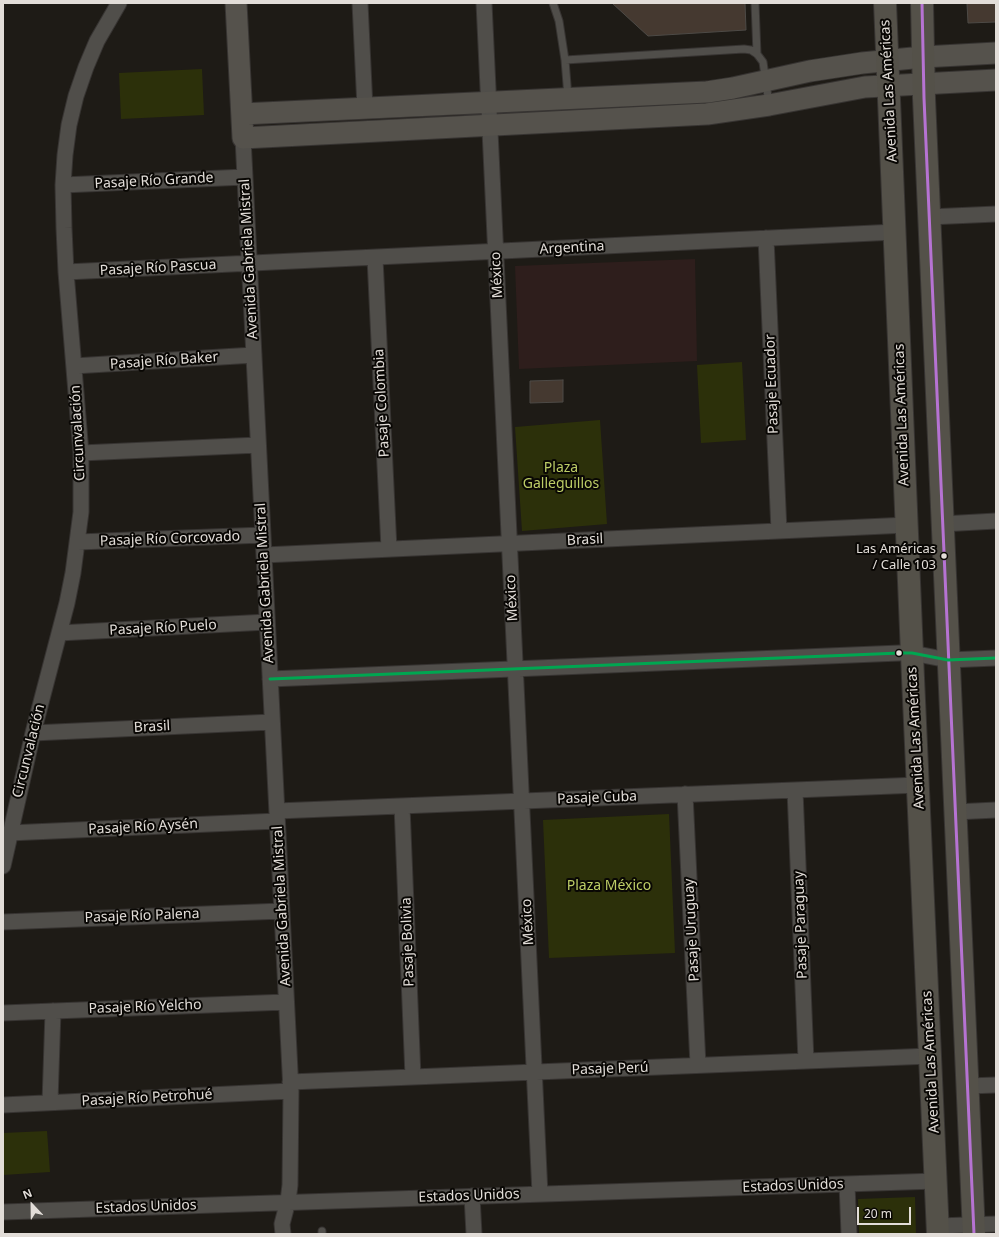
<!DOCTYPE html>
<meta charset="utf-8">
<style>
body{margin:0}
#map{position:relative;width:999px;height:1237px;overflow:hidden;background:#1e1b16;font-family:"Noto Sans",sans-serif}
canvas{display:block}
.frame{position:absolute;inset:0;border:4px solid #e2ddd8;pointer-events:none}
.north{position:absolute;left:12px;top:1185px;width:40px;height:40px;-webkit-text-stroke:3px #090704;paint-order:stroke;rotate:338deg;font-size:11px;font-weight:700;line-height:16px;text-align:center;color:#e2ddd8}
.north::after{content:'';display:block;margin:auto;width:14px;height:18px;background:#e2ddd8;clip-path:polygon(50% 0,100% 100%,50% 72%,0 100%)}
.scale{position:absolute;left:857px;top:1207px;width:54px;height:18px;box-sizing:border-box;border:2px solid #e2ddd8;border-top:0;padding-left:5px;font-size:12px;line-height:14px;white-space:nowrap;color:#e2ddd8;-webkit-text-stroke:3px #090704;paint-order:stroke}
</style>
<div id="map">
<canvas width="999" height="1237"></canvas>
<div class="frame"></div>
<div class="north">N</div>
<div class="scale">20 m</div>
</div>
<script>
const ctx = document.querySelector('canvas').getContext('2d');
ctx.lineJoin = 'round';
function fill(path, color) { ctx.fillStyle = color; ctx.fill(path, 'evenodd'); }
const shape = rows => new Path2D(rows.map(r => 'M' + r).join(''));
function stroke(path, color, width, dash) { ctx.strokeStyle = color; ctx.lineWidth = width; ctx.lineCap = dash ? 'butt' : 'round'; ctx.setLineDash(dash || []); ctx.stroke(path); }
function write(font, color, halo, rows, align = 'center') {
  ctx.font = font + ' "Noto Sans",sans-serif'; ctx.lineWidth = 4; ctx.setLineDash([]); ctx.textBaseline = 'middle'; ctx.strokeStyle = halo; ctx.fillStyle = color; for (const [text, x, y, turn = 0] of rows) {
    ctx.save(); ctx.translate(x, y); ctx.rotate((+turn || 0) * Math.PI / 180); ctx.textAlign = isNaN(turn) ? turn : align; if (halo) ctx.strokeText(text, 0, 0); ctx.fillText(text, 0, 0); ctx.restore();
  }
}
fill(shape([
 [695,259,697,361,519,369,515,266]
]), '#2e1e1c');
fill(shape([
 [202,69,204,115,121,119,119,73],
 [742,362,746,440,701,443,697,365],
 [600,420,607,524,522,531,515,427],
 [669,814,675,953,549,958,543,820],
 [47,1131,50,1172,3,1175,3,1133],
 [915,1197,916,1234,859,1234,858,1199]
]), '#2c300a');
const building = shape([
 [612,3,745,3,746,30,648,36,612,3],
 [967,3,996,3,996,22,968,23,967,3],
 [563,380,563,402,530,403,530,381,563,380]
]);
fill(building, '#453930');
stroke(building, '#4d4a46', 1);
const lane = shape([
 [553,3,559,21,565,60,568,97],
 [755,3,757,54],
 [565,60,744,49,751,50,757,54,763,62,769,104],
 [322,1231,322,1234]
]);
const street = shape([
 [360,3,365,108],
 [484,3,540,1194],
 [243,138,291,1091,290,1185,288,1201,282,1224,283,1234],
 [63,185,245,177],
 [929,217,996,214],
 [766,238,779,531],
 [375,258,389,549],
 [66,272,895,232],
 [74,366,254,355],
 [81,453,258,445],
 [942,524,996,521],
 [78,542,263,535],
 [264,555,907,525],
 [59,633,267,622],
 [270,679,900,653,912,653,948,660,996,658],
 [33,733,272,722],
 [795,790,806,1061],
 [685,794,698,1065],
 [402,806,413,1077],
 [277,811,918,785],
 [955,812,996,810],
 [9,833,277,821],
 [3,866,33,733,67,603,73,573,81,512,81,453,66,272,64,228,63,185,65,155,69,125,76,96,86,67,97,41,119,3],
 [3,922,282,911],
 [3,1013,286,1002],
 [290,1082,930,1056],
 [968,1086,996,1085],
 [50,1102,53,1011],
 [3,1105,291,1091],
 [847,1184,849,1234],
 [472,1196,474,1234],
 [3,1212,936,1181],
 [938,1226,996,1224]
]);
const secondary = shape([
 [236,3,243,138,707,114,769,105,865,87,996,80],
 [242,114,707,92,733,88,810,71,862,63,923,57,996,53]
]);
const primary = shape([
 [885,3,913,678,938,1234],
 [922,3,924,98,974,1234]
]);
stroke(lane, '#373432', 9);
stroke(street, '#373432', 17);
stroke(secondary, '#373432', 23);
stroke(primary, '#373432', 24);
stroke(lane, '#504e4a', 7);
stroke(street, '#504e4a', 15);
stroke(secondary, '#55524c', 21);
stroke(primary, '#545149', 22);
stroke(shape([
 [922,3,924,98,974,1234]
]), '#b673d3', 3);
stroke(shape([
 [270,679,900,653,912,653,948,660,996,658]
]), '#00a651', 3);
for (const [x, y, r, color] of [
 [944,556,3.5,"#e2ddd8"],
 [899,653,3.5,"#e2ddd8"]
]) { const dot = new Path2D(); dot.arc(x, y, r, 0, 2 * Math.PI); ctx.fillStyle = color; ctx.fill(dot); stroke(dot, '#090704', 1.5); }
write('13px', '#e2ddd8', '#090704', [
 ["Las Américas",936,549],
 ["/ Calle 103",936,565]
], 'right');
write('14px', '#e2ddd8', '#090704', [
 ["Avenida Las Américas",889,91,-93],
 ["Pasaje Río Grande",154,181,-3],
 ["Argentina",572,248,-3],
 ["Avenida Gabriela Mistral",249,259,-93],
 ["Pasaje Río Pascua",158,268,-3],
 ["México",497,275,-93],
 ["Pasaje Río Baker",164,361,-4],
 ["Pasaje Ecuador",772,384,-92],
 ["Pasaje Colombia",382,403,-93],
 ["Avenida Las Américas",902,415,-92],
 ["Circunvalación",78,433,-93],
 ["Pasaje Río Corcovado",170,539,-2],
 ["Brasil",585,540,-3],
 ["Avenida Gabriela Mistral",265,583,-93],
 ["México",512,598,-93],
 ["Pasaje Río Puelo",163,628,-3],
 ["Brasil",152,727,-3],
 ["Avenida Las Américas",916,738,-93],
 ["Circunvalación",29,751,-76],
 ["Pasaje Cuba",597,798,-2],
 ["Pasaje Río Aysén",143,827,-3],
 ["Avenida Gabriela Mistral",282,906,-93],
 ["Pasaje Río Palena",142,916,-2],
 ["México",528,922,-93],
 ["Pasaje Paraguay",801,925,-92],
 ["Pasaje Uruguay",692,930,-93],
 ["Pasaje Bolivia",408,942,-92],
 ["Pasaje Río Yelcho",145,1007,-2],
 ["Avenida Las Américas",931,1062,-93],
 ["Pasaje Perú",610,1069,-2],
 ["Pasaje Río Petrohué",147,1098,-3],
 ["Estados Unidos",793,1186,-2],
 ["Estados Unidos",469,1196,-2],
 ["Estados Unidos",146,1207,-2]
]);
write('14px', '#bdcd66', '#090704', [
 ["Plaza",561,468],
 ["Galleguillos",561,484],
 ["Plaza México",609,886]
]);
</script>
